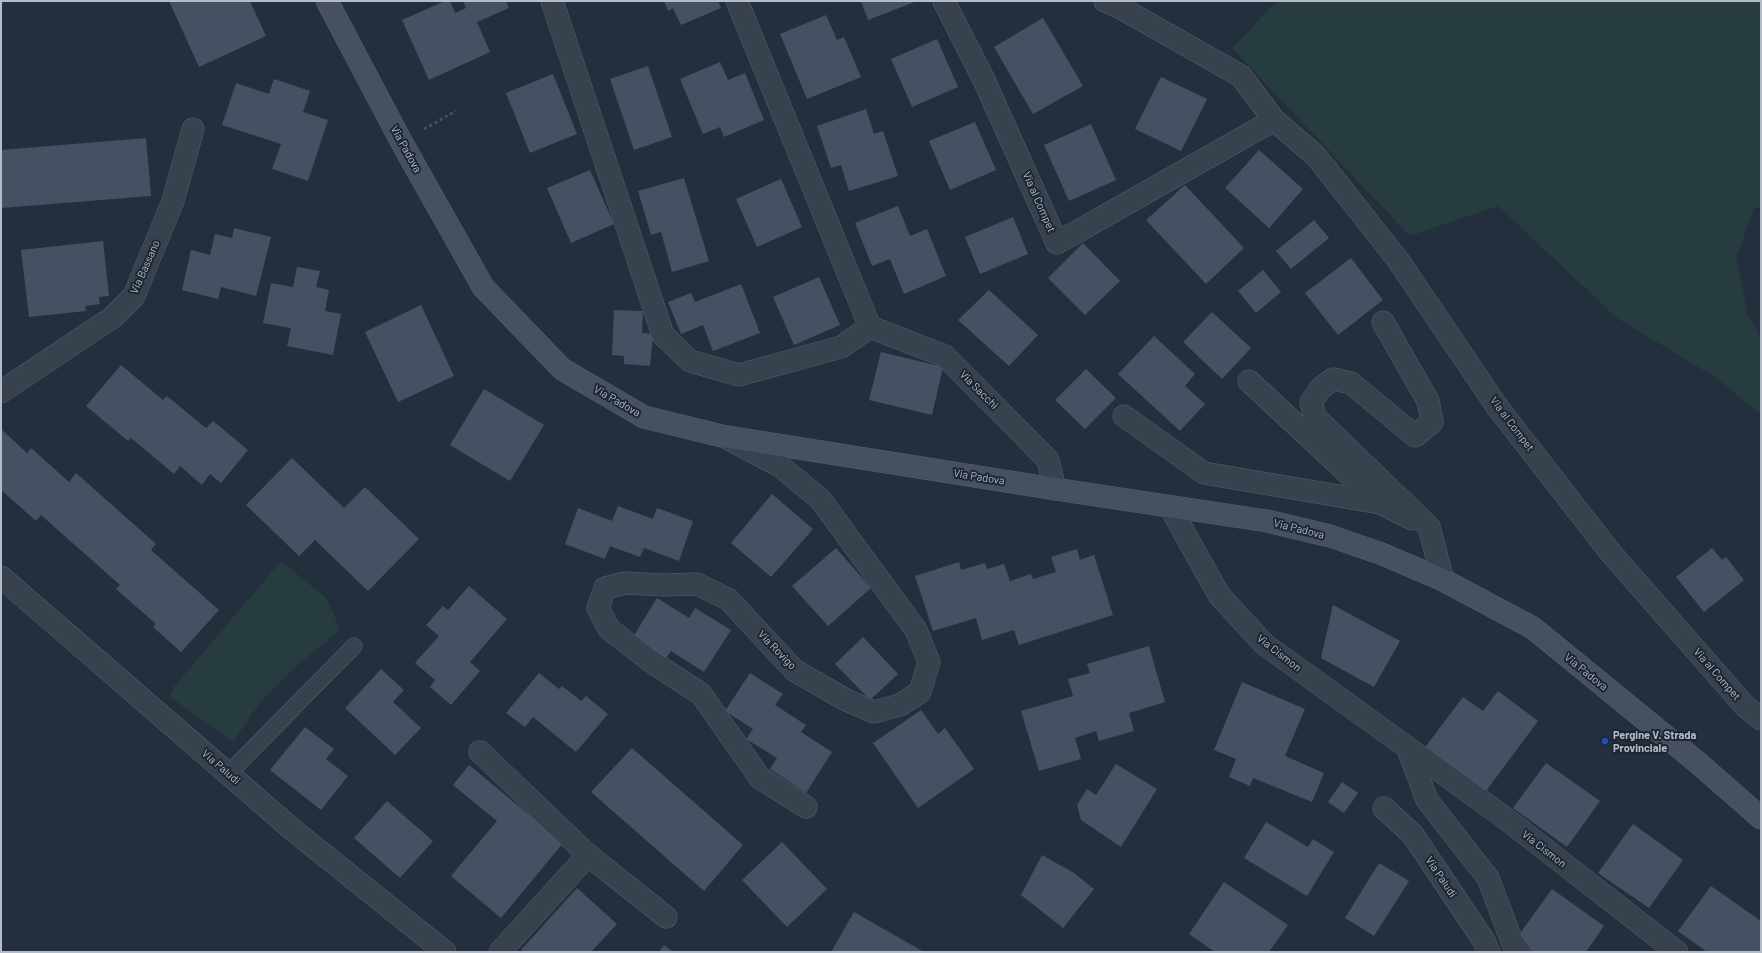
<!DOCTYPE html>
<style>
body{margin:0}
#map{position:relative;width:1762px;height:953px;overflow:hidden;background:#242f3e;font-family:Barlow,sans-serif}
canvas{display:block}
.frame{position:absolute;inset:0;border:2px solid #b4bcc9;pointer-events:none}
</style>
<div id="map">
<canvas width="1762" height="953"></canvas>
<div class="frame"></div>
</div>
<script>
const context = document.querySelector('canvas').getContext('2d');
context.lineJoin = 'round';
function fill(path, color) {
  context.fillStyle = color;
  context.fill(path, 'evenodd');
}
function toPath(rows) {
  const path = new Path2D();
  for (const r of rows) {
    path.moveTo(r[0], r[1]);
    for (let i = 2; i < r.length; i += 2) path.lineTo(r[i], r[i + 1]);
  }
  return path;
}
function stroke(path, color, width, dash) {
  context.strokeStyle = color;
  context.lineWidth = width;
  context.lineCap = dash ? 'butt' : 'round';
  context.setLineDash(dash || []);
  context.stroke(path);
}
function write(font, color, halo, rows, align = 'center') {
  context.font = font + ' Barlow,sans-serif';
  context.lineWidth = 4;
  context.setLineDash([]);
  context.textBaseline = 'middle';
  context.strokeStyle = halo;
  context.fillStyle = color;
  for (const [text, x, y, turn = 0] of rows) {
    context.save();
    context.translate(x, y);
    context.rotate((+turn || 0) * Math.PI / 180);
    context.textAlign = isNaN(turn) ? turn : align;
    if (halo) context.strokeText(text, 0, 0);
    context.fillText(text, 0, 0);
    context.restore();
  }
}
fill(toPath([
 [1277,1,1761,1,1761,207,1754,208,1736,258,1748,315,1761,339,1761,415,1718,379,1617,318,1498,206,1410,236,1232,48],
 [281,561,325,597,334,614,339,631,292,670,259,704,233,742,170,697,173,688]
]), '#263c3f');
fill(toPath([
 [169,1,250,1,266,36,199,67],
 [445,1,450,1,455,13,466,8,463,1,506,1,509,8,477,22,490,52,429,80,402,20],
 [664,1,718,1,721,8,681,25,673,8,668,11],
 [861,1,917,1,868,20],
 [826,15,837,40,844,37,861,77,807,99,780,34],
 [1043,18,1083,86,1033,114,994,47],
 [937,39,958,87,912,107,891,59],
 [720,62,728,80,745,73,764,120,724,137,720,127,703,134,680,79],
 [648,66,672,137,634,150,610,79],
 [553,74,577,134,530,153,506,93],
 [1161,77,1207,99,1181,151,1135,129],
 [274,79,310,91,303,112,328,120,308,181,272,169,281,144,222,125,236,83,269,94],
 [866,109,874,134,883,131,898,176,849,191,841,165,831,168,817,126],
 [975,122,996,170,950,190,929,141],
 [1091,124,1116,180,1069,201,1044,145],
 [146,138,151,196,1,208,1,150],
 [1259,150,1303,189,1269,228,1225,188],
 [590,170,614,224,571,243,547,188],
 [684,178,709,261,672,272,661,232,651,235,638,191],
 [781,179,802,227,757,247,736,199],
 [1185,185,1244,248,1206,284,1146,220],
 [898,206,910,236,927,229,946,276,904,294,890,259,872,266,855,223],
 [1013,217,1028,254,980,274,965,237],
 [1314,220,1329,238,1291,269,1276,251],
 [234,228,271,237,256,296,221,287,218,299,182,290,191,250,210,255,215,234,232,238],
 [103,241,109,296,99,297,100,304,85,306,86,311,29,317,21,250],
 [1083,243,1120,281,1085,315,1048,278],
 [1351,258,1383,300,1338,335,1305,293],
 [297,267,320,271,316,287,329,290,325,311,341,314,333,355,287,346,291,328,263,323,271,283,293,287],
 [1263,270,1281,292,1256,313,1238,291],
 [819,277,840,325,794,345,773,297],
 [741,284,760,333,713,351,703,325,681,334,668,302,691,293,695,302],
 [989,290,1038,335,1009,366,958,320],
 [421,305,454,376,398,402,365,332],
 [614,310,643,311,642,333,653,334,650,366,624,364,624,356,612,355],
 [1212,312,1251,348,1222,379,1183,342],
 [1154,336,1195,374,1185,386,1205,404,1180,431,1118,374],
 [881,352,943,367,932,415,869,400],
 [121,365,163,400,167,396,206,428,213,421,248,450,221,483,210,474,202,485,180,466,174,474,131,438,128,441,86,406],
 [1086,369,1116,398,1085,429,1055,400],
 [484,389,544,425,510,481,450,445],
 [1,429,27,453,31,448,69,482,76,473,156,544,151,550,219,610,181,652,153,627,156,624,116,589,120,585,41,515,36,521,1,490],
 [292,458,344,508,365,487,419,539,368,591,315,540,299,556,246,505],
 [772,494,813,529,771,577,731,543],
 [618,506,653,519,657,508,693,521,679,561,644,548,640,557,610,546,605,559,565,544,578,508,612,521],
 [836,548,871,588,828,626,792,586],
 [1712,548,1722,560,1726,557,1744,580,1704,612,1676,577],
 [1077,549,1080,560,1094,555,1113,615,1019,645,1014,630,982,640,976,618,933,631,915,576,959,562,961,570,985,563,987,569,1004,564,1010,581,1031,574,1033,579,1056,572,1051,557],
 [469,586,507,619,470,662,480,671,451,705,430,687,435,680,415,663,439,636,426,625,443,606,448,610],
 [657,598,689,618,695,608,731,630,704,672,671,651,666,658,633,637],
 [1333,605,1400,641,1374,687,1321,658],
 [863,637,898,674,870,700,835,664],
 [1149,646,1165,702,1129,713,1134,731,1099,741,1096,731,1075,738,1081,759,1039,771,1021,711,1073,696,1068,679,1090,673,1087,664],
 [381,669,404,690,393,702,421,728,395,755,345,708],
 [539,673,559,689,562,686,581,701,586,696,608,714,576,752,533,717,525,727,506,713],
 [750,673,783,694,775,705,806,725,801,732,832,752,806,793,770,769,777,758,746,739,753,729,725,711],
 [1242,682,1305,709,1285,756,1324,773,1312,802,1253,778,1250,786,1229,777,1236,759,1214,750],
 [1498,691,1538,721,1483,795,1423,750,1463,697,1483,711],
 [921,710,938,734,945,728,974,769,918,808,873,743],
 [305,727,334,749,326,759,348,776,321,810,270,770],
 [632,748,743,845,704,891,591,792],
 [1546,763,1600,801,1567,847,1513,808],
 [1116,764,1157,789,1121,847,1081,820,1077,805,1087,789,1096,795],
 [469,765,563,843,501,918,451,876,497,821,453,785],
 [1342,782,1358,793,1344,813,1328,802],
 [387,801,433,841,400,878,354,838],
 [1266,822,1308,847,1313,839,1334,852,1307,896,1244,858],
 [1633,824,1683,860,1649,908,1598,873],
 [782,842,827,889,787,927,742,880],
 [1042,855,1074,873,1094,889,1063,928,1021,895],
 [1379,863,1409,881,1374,936,1345,918],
 [1224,882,1288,925,1269,952,1215,952,1189,934],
 [1711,886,1761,921,1761,952,1707,952,1678,931],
 [577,888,617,924,591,952,524,952,521,950],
 [1552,889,1604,926,1586,952,1534,952,1516,939],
 [854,912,924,952,831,952],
 [664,945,673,952,659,952]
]), '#455162');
const service = toPath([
 [228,774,354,646]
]);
const minor = toPath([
 [552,1,663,335,690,361,739,375,841,347,870,327,737,1],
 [944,1,984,80,1057,243,1274,120],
 [1105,1,1121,8,1241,76,1274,120,1316,156,1398,260,1498,408,1610,552,1744,705,1761,719],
 [1383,322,1428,401,1432,422,1415,436,1351,383,1333,379,1321,388,1311,402,1315,417,1429,527,1443,580],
 [870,327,945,356,1048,460,1055,489],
 [1249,381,1380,503],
 [1,392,113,317,134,296,173,201,193,129],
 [1124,416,1204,473,1380,503,1412,519],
 [727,438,780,466,820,499,916,630,929,662,920,692,900,705,874,712,846,700,794,670,728,599,697,584,663,585,625,583,605,588,598,608,609,629,649,660,701,694,760,778,806,807],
 [1170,507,1219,595,1264,644,1505,818,1677,952],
 [1,577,293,830,445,952],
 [1408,749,1427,800,1488,878,1513,944,1520,952],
 [480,752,588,855,666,917],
 [1384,808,1413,835,1484,941,1489,952],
 [500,952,588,855]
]);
const secondary = toPath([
 [327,1,402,143,483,287,562,369,644,417,722,436,1055,489,1267,521,1330,536,1382,554,1443,580,1533,628,1697,762,1761,818]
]);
stroke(service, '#565f6c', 17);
stroke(minor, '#565f6c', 23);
stroke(secondary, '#565f6c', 23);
stroke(toPath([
 [424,129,456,111]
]), '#44595c', 2.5, [3, 3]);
stroke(service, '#38414e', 16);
stroke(minor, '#38414e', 22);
stroke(secondary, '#465061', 22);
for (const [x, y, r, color] of [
 [1605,741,4,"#1a4fb4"]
]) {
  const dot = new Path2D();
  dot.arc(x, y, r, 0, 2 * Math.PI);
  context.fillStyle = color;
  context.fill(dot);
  stroke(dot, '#1d2633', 1.5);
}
write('11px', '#b4bcc9', '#1d2633', [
 ["Via Padova",406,149,61],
 ["Via al Compet",1039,202,66],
 ["Via Bassano",145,267,-66],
 ["Via Sacchi",979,390,45],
 ["Via Padova",617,401,30],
 ["Via al Compet",1512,424,53],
 ["Via Padova",979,477,9],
 ["Via Padova",1299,529,14],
 ["Via Rovigo",777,650,46],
 ["Via Cismon",1279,653,38],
 ["Via Padova",1586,672,39],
 ["Via al Compet",1717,674,49],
 ["Via Paludi",221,767,41],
 ["Via Cismon",1544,849,38],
 ["Via Paludi",1441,877,56]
]);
write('bold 11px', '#b4bcc9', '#1d2633', [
 ["Pergine V. Strada",1613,735],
 ["Provinciale",1613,748]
], 'left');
</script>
